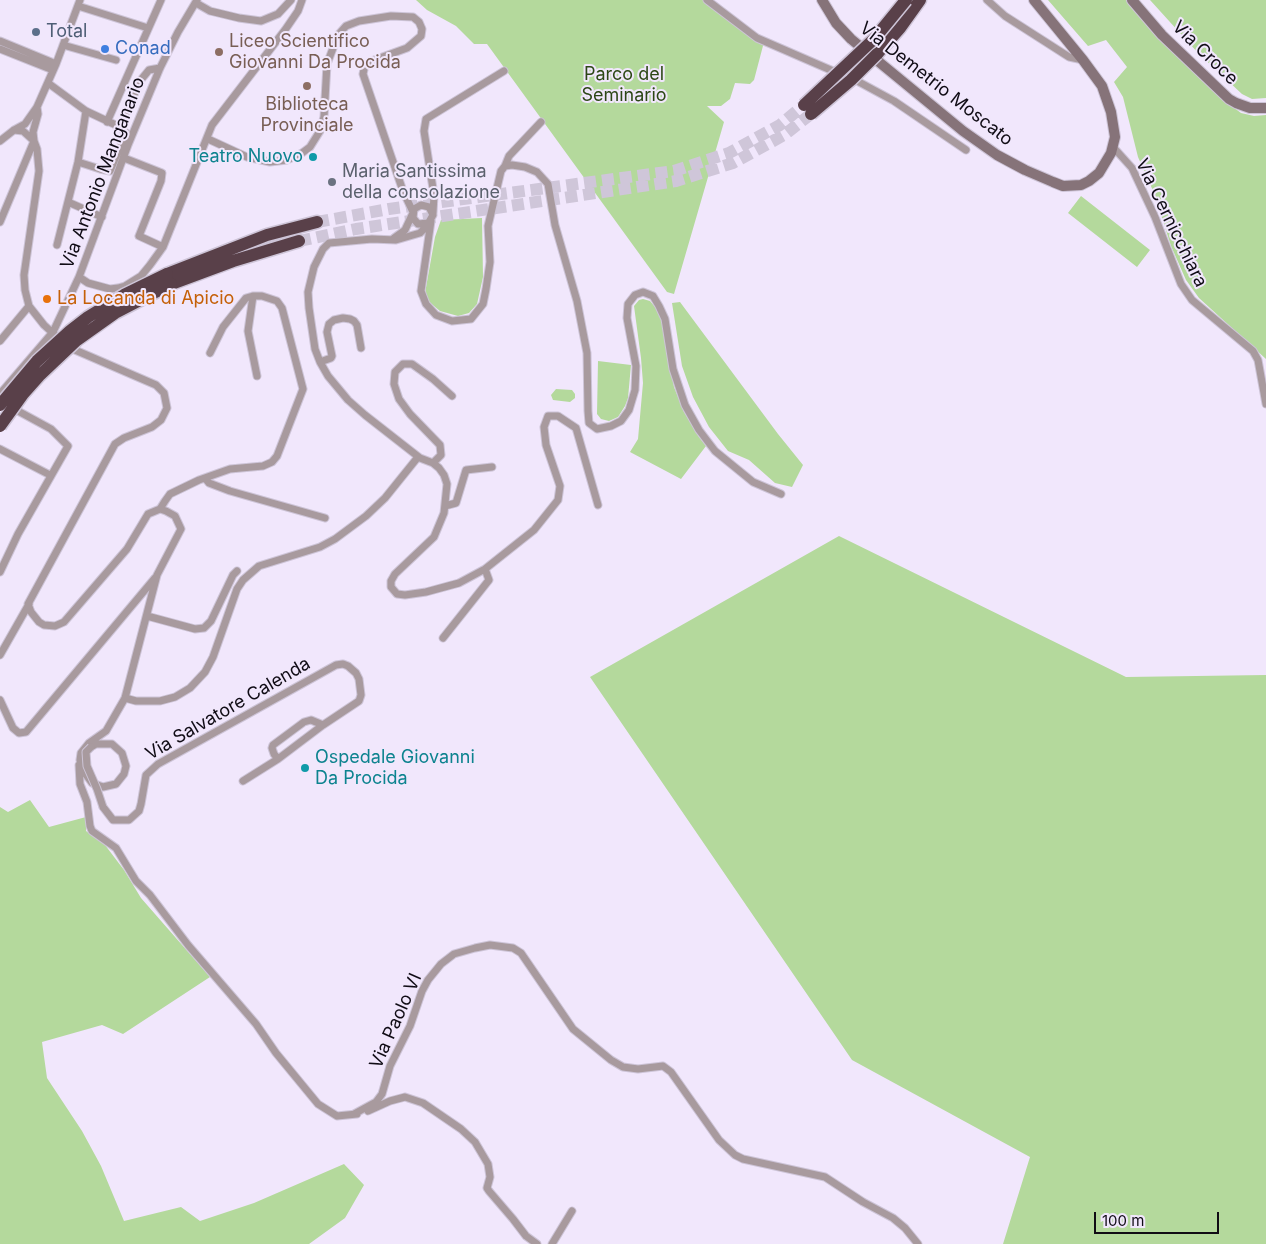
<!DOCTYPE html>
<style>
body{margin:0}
#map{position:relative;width:1266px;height:1244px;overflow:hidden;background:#f1e7fc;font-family:Inter,sans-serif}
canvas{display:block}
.scale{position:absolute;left:1094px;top:1212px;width:125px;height:22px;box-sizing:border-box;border:2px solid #100c15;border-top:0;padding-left:6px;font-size:15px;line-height:18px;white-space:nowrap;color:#100c15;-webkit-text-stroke:4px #f1e7fc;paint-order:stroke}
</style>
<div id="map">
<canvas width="1266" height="1244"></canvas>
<div class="scale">100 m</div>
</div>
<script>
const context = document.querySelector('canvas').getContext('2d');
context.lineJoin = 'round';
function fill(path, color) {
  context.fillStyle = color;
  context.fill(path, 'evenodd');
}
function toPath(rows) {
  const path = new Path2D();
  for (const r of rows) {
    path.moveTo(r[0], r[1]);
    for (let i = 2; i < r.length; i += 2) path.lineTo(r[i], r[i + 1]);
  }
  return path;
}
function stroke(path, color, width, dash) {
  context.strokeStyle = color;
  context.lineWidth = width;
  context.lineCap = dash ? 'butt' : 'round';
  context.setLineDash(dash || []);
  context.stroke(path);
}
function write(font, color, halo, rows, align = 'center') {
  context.font = font + ' Inter,sans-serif';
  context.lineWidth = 4;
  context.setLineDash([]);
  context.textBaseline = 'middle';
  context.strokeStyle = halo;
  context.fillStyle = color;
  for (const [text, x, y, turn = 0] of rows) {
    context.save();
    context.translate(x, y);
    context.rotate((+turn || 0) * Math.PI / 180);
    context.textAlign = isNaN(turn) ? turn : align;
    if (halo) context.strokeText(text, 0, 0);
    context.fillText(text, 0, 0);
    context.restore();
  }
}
fill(toPath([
 [416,0,703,0,757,40,764,42,754,80,750,84,735,83,730,99,721,106,707,106,724,122,674,294,667,292,487,44,474,44,456,26,427,10],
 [1048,0,1126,0,1175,53,1229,104,1241,113,1254,116,1266,115,1266,359,1199,298,1186,280,1171,246,1154,193,1138,157,1123,97,1114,82,1127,67,1106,40,1088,46],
 [1150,0,1266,0,1266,98,1252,99,1242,94,1199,54],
 [1081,196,1150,250,1137,267,1068,213],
 [482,218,483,277,477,304,469,313,458,316,440,311,428,301,425,293,435,237,441,220],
 [643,299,650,301,660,313,674,387,684,412,699,437,706,446,681,479,630,452,638,439,643,383,641,358,634,306,639,300],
 [680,302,778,434,803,465,792,487,775,483,749,460,728,451,709,427,693,397,682,366,672,303],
 [598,361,631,365,628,398,625,406,618,417,609,421,601,419,597,414],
 [556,389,572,390,575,394,575,398,570,402,553,400,551,395],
 [839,536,1126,677,1266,675,1266,1244,1003,1244,1030,1157,852,1060,590,677],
 [30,800,49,827,86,817,86,831,105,845,124,870,141,898,210,977,123,1034,102,1025,42,1042,47,1078,82,1131,101,1166,124,1221,181,1207,200,1221,254,1203,344,1164,364,1185,345,1218,309,1244,0,1244,0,807,8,812]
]), '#b4d99c');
stroke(toPath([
 [317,222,389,209,674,171,729,153,780,125,804,105],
 [299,241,356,229,676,181,733,163,784,135,811,114]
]), '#cfc6d9', 12, [12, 6]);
const street = toPath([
 [707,0,757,38,833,71],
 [987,0,1005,16,1069,57,1083,60],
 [196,3,210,11,239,18,261,21,278,14,291,0],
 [78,6,148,28],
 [0,41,56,64],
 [63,45,116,60],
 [0,49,53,70],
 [859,82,894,101,966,150],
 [48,83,86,111,120,127,126,133,110,171,100,169,78,162],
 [37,107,38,114,33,132,34,141,37,149,39,171,24,275,25,290,29,306,44,325,55,335],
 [107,122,161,0],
 [120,127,140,81,149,70,160,68],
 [14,130,23,131,34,141],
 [208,139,247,157,270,162,287,160,302,153,310,147,320,131,324,117,327,64,338,35,346,26,359,21,391,16,413,17,419,22,422,29,421,36,407,48,369,62,365,65,363,74,403,191,413,212],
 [0,141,14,130,25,124,37,107,56,64,80,0],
 [1114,148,1132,168,1155,217,1181,284,1192,300,1253,351,1258,360,1266,404],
 [124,158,162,173,161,181,139,236,163,247],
 [505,166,509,156,541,122],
 [68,202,102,217],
 [433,213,434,195,424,131,426,119,504,71],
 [431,221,421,291,426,304,436,315,452,321,471,319,483,304,486,289,490,262,488,226,501,171,505,166,512,165,525,167,537,172,548,184,555,225,577,301,587,353,588,411,589,423,597,429,611,426,621,421,629,410,635,390,636,366,627,318,628,304,635,295,643,292,653,296,659,306,665,319,673,369,685,405,699,430,715,451,753,482,781,494],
 [0,222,34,141],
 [428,223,418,224,413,218,414,209,421,205,429,207,433,215,426,227,420,233,396,240,372,239,329,243,323,249,314,267,308,292,309,308,315,349,320,362,328,376,348,400,365,415,420,458,433,463,439,468,444,475,447,484,444,513,434,537,395,574,391,581,391,587,397,594,405,595,426,592,459,583,485,569,534,530,558,500,560,486,546,445,544,427,548,416,558,416,576,428,598,505],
 [394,238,405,230,412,215],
 [57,245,78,162,86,111],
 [79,277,88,283,110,289,118,288,125,286,141,276,150,265,163,247,212,125,285,30,298,11,302,0],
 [0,341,29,306],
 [75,350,156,385,164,393,167,408,161,420,152,427,124,438,115,444,28,604,31,612,39,622,44,625,55,626,64,622,127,549,148,514,160,509,166,511,175,516,181,529,157,575,125,698,106,731,89,743,81,753,80,760,82,769,92,783,103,787,116,784,124,774,126,766,122,753,112,744,96,744,91,747],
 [210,353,223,327,246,298,253,296],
 [320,362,331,358,332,356,327,332,329,324,334,320,343,318,350,319,354,321,357,325,361,348],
 [0,394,53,332,79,277,128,145,160,68,178,32,197,0],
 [0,449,50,475],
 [433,463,441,455,440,445,410,414,399,399,394,384,395,372,403,364,412,364,433,379,452,396],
 [205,478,209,483,230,491,325,518],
 [445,506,456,503,466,470,492,467],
 [160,509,165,501,170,494,199,480,230,469,263,466,272,462,277,456,303,389,282,308,277,301,262,296,253,296,248,331,257,376],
 [0,572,18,534,68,446,51,429,18,411],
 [147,616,195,629,204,628,211,621,233,575,237,571],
 [443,638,489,580,485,569],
 [0,655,29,604],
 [125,698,136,701,160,701,175,697,190,688,205,672,213,657,237,589,243,580,259,566,320,547,335,539,366,516,385,498,418,457],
 [0,700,13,728,19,733,26,732,155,578],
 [79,765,80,784,87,802,90,826,92,831,116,848,136,881,150,895,188,945,256,1024,276,1053,318,1104,337,1116,357,1114],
 [243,781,278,759],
 [103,807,113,820,129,820,139,811,141,804,146,775,158,764,336,665,343,664,348,666,356,673,359,679,361,695,359,701,323,725,311,720,304,722,273,745,272,748,274,754,278,759,323,725],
 [368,1111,390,1101,405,1097,423,1103,461,1129,475,1142,488,1164,490,1177,487,1188,489,1191,513,1219,526,1236,537,1244],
 [354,1114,376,1102,382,1094,390,1066,410,1026,422,991,428,980,441,964,454,954,475,948,490,945,513,948,521,953,573,1029,611,1060,623,1067,638,1069,663,1066,671,1072,719,1140,735,1155,743,1159,825,1177,863,1202,893,1218,905,1228,918,1244],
 [552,1244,572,1211]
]);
const secondary = toPath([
 [822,0,836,23,851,39,963,131,997,155,1025,170,1053,182,1063,186,1081,185,1089,181,1099,173,1111,153,1115,137,1111,112,1102,86,1083,60,1034,0],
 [1132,0,1162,35,1229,99,1236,103,1250,108,1266,108]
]);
const highway = toPath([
 [877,54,900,28,920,0],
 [167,274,267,235,317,222],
 [171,284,233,261,299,241]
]);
stroke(street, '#cdc4d7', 9);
stroke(secondary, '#cdc4d7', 12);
stroke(highway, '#cdc4d7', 15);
stroke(street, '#a89a9e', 7);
stroke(secondary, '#867379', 10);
stroke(highway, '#594049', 12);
const streetBridge = toPath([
 [91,747,86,752,87,766,97,789,103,807]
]);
const highwayBridge = toPath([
 [804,105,874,39,906,0],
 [811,114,851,80,877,54],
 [0,405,37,361,70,331,88,317,124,295,167,274],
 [0,426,23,394,39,376,77,340,115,313,171,284]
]);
stroke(streetBridge, '#cdc4d7', 9, []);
stroke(highwayBridge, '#cdc4d7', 15, []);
stroke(streetBridge, '#a89a9e', 7);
stroke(highwayBridge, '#594049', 12);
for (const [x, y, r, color] of [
 [36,32,5,"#5c6f8a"],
 [105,49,5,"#3f7fe0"],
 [219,52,5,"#8d6e63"],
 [307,86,5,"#8d6e63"],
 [313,157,5,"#0f9aa8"],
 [332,182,5,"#6b7280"],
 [47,299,5,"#e8710a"],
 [305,768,5,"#0f9aa8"]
]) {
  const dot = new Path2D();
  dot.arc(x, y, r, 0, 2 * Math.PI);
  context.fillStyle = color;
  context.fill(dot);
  stroke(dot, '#f1e7fc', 2);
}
write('18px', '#4e5e75', '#f1e7fc', [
 ["Total",46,32]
], 'left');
write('18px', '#785e54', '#f1e7fc', [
 ["Liceo Scientifico",229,42],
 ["Giovanni Da Procida",229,63],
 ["Biblioteca",307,105,"center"],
 ["Provinciale",307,126,"center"]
], 'left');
write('18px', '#366cbe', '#f1e7fc', [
 ["Conad",115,49]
], 'left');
write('18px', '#100c15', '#f1e7fc', [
 ["Via Croce",1205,53,44],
 ["Via Demetrio Moscato",936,84,38],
 ["Via Antonio Manganario",103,173,-69],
 ["Via Cernicchiara",1171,223,64],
 ["Via Salvatore Calenda",228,709,-30],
 ["Via Paolo VI",396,1021,-66]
]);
write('18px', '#2c4715', '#f1e7fc', [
 ["Parco del",624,75],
 ["Seminario",624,96]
]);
write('18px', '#0d838f', '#f1e7fc', [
 ["Teatro Nuovo",303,157],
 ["Ospedale Giovanni",315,758,"left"],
 ["Da Procida",315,779,"left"]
], 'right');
write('18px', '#5b616d', '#f1e7fc', [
 ["Maria Santissima",342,172],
 ["della consolazione",342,193]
], 'left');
write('18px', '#c56008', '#f1e7fc', [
 ["La Locanda di Apicio",57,299]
], 'left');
</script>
